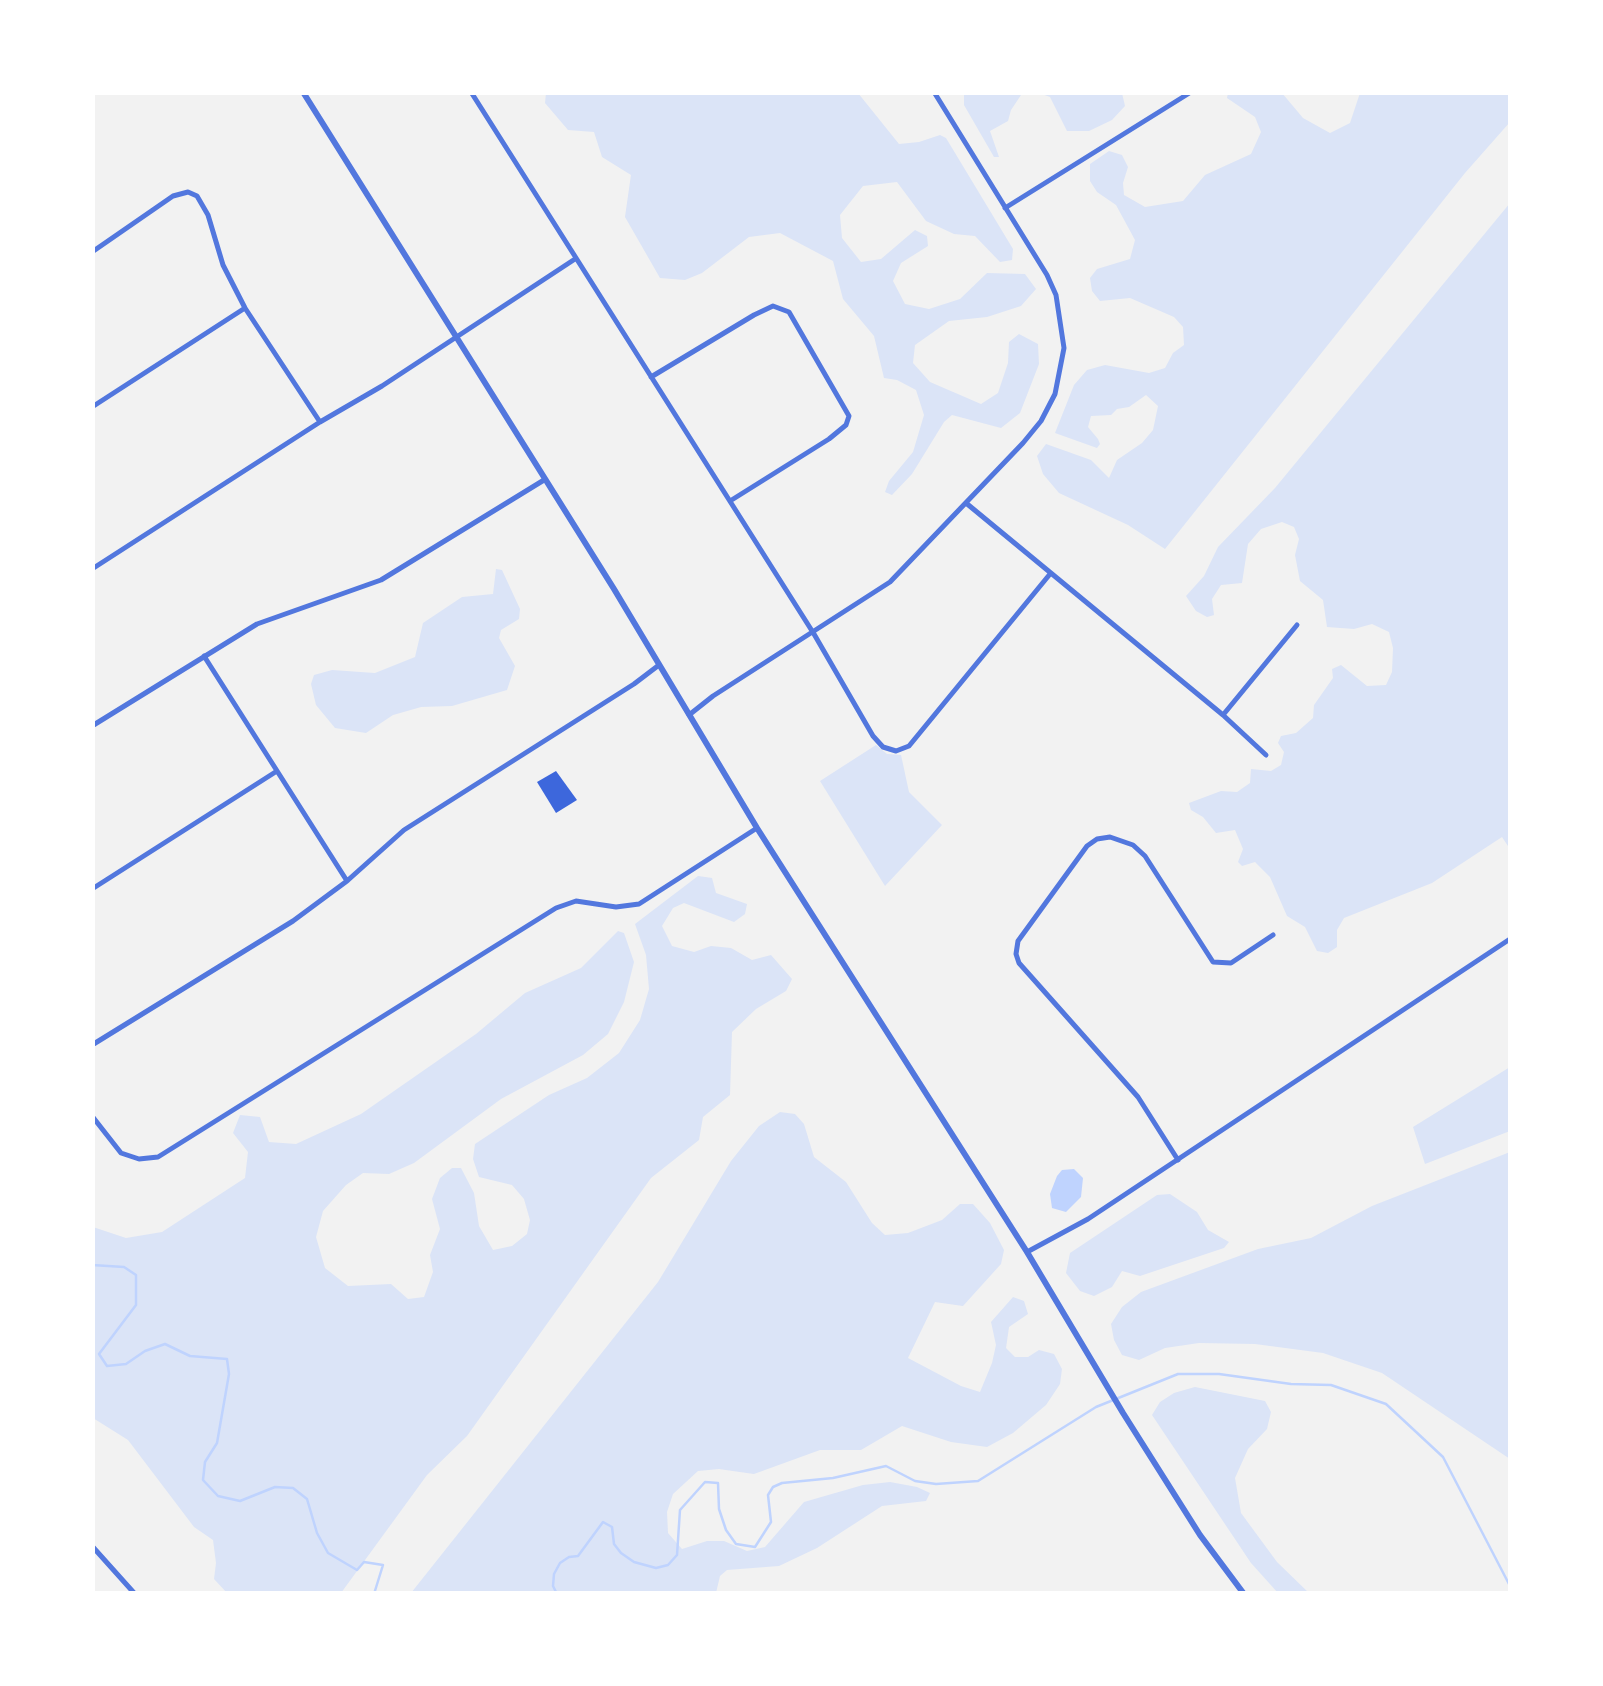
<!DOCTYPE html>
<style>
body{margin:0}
#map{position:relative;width:1603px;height:1686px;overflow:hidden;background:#f2f2f2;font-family:"Source Sans 3",sans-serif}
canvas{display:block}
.frame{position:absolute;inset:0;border:95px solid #fff;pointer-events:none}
</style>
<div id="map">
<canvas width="1603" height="1686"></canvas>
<div class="frame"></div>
</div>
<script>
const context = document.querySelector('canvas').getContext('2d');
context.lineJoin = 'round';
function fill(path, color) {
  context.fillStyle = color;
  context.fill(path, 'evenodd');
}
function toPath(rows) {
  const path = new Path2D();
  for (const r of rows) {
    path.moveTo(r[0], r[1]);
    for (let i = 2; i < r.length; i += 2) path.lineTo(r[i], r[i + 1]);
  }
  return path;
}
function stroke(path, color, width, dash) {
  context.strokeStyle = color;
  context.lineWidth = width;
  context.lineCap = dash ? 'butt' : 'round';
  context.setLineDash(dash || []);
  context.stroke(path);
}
fill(toPath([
 [546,93,858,93,899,144,919,142,940,135,946,138,1013,249,1012,260,1000,262,975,236,954,234,926,221,897,182,863,186,840,215,842,238,861,262,881,259,915,230,927,236,928,246,901,263,893,281,905,304,929,309,960,299,987,273,1025,274,1036,289,1021,306,987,317,949,321,915,345,913,363,930,382,981,404,998,393,1008,363,1009,342,1019,334,1038,344,1039,364,1020,413,1001,428,952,415,944,422,912,474,892,495,885,492,889,481,913,452,924,415,916,390,897,380,884,378,874,336,843,299,833,261,780,233,749,237,702,273,685,280,660,278,625,217,631,175,602,157,594,132,568,130,545,103],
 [964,93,1027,93,1021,95,1011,110,1008,121,990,131,999,157,994,157,964,105],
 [1039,93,1122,93,1125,106,1112,120,1089,131,1067,131,1050,97],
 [1228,93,1282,93,1303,118,1330,133,1350,123,1360,93,1510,93,1510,122,1465,173,1165,549,1128,525,1059,493,1043,474,1037,456,1046,444,1091,460,1109,478,1117,460,1142,443,1153,430,1158,406,1146,395,1129,407,1117,409,1111,415,1091,416,1088,427,1098,439,1100,444,1097,448,1055,433,1074,385,1087,370,1105,365,1149,373,1165,368,1173,353,1184,345,1183,327,1174,317,1130,298,1100,301,1092,291,1090,278,1097,269,1130,259,1135,240,1116,205,1097,192,1090,181,1090,164,1109,151,1122,155,1128,167,1123,183,1124,195,1145,207,1183,201,1205,175,1251,154,1261,132,1255,117,1227,98],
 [1510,203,1510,849,1502,837,1432,883,1344,918,1337,930,1337,947,1328,953,1317,951,1305,927,1287,916,1270,877,1255,862,1242,866,1238,862,1243,849,1235,830,1216,833,1203,817,1191,810,1189,803,1221,791,1237,792,1250,783,1251,769,1271,771,1281,765,1284,752,1278,743,1281,736,1296,733,1313,718,1314,705,1333,678,1332,669,1341,665,1367,686,1386,685,1392,672,1393,648,1389,632,1372,624,1354,629,1327,627,1323,600,1300,581,1295,555,1299,539,1294,527,1282,522,1261,529,1248,544,1242,583,1221,585,1212,599,1214,615,1207,617,1196,611,1186,596,1204,576,1218,547,1275,488],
 [496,569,502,570,520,609,519,619,501,630,499,638,515,666,507,690,452,706,421,707,393,715,366,733,335,728,316,705,311,684,314,675,332,670,375,673,415,657,423,623,462,597,493,594],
 [876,745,887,754,901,755,909,792,942,825,885,886,820,781],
 [698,876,712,878,716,893,747,904,745,914,734,922,684,903,673,908,662,926,672,946,694,952,711,946,731,948,752,960,771,955,792,979,786,991,756,1009,732,1032,730,1095,703,1117,699,1140,651,1178,467,1436,427,1475,341,1593,227,1593,214,1579,216,1563,213,1540,194,1527,128,1440,93,1418,93,1227,126,1238,162,1232,245,1178,248,1152,233,1133,240,1115,260,1117,269,1142,296,1144,361,1114,476,1034,525,993,581,968,618,931,624,933,634,962,624,1002,608,1034,583,1055,501,1099,414,1163,389,1174,363,1173,346,1185,323,1211,316,1237,325,1268,348,1286,391,1284,408,1299,424,1297,433,1272,430,1255,440,1229,432,1199,440,1178,452,1168,461,1168,474,1193,479,1226,493,1250,512,1246,527,1234,530,1220,524,1199,512,1185,479,1177,473,1159,475,1144,549,1095,587,1078,619,1053,640,1020,649,989,646,955,635,924],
 [1510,1067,1510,1131,1425,1164,1413,1127],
 [780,1112,795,1114,804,1124,814,1157,846,1182,872,1223,885,1235,908,1233,942,1220,960,1204,973,1204,990,1223,1004,1250,1001,1264,963,1306,935,1302,908,1358,961,1386,980,1392,992,1363,996,1345,991,1322,1013,1297,1024,1301,1028,1314,1009,1327,1006,1348,1015,1357,1028,1357,1039,1350,1054,1354,1062,1369,1060,1384,1046,1405,1013,1433,987,1447,951,1442,902,1426,861,1450,820,1450,754,1474,719,1469,698,1471,673,1494,667,1512,668,1533,682,1549,707,1541,724,1541,747,1551,765,1547,804,1502,863,1485,890,1482,917,1487,930,1493,926,1501,882,1506,817,1548,779,1566,727,1570,720,1576,716,1593,411,1593,658,1282,731,1161,759,1126],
 [1510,1152,1510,1459,1382,1373,1323,1353,1255,1344,1199,1343,1165,1348,1139,1360,1122,1355,1114,1340,1111,1324,1122,1307,1141,1292,1258,1249,1311,1238,1372,1206],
 [1170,1194,1197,1212,1208,1230,1229,1242,1224,1248,1140,1276,1122,1271,1112,1287,1094,1296,1080,1291,1066,1273,1070,1253,1157,1195],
 [1195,1387,1265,1401,1271,1412,1267,1429,1248,1449,1235,1478,1241,1513,1277,1562,1309,1593,1278,1593,1251,1563,1152,1415,1160,1402,1174,1393]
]), '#dbe4f7');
fill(toPath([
 [1074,1169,1083,1178,1081,1197,1066,1212,1052,1208,1050,1194,1057,1176,1062,1170]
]), '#bfd3fe');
stroke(toPath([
 [92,1265,124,1267,136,1275,136,1305,99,1354,107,1366,126,1364,145,1351,165,1344,190,1356,227,1359,229,1374,217,1443,205,1462,203,1480,218,1496,240,1501,275,1487,293,1488,307,1499,317,1533,328,1553,357,1570,364,1562,383,1565,374,1594],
 [557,1594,553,1586,554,1574,560,1563,569,1557,578,1556,603,1522,612,1527,614,1544,621,1553,634,1562,656,1568,668,1565,677,1555,680,1510,705,1482,718,1483,719,1509,726,1530,736,1544,755,1547,771,1522,768,1495,773,1487,782,1483,833,1478,886,1466,915,1481,936,1484,978,1481,1096,1407,1178,1374,1219,1374,1291,1384,1331,1385,1386,1404,1443,1457,1510,1586]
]), '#bfd3fe', 2.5);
fill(toPath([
 [556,771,577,800,556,813,537,782]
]), '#3d67dc');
stroke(toPath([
 [471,92,814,634,873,736,883,747,896,751,909,746,1050,574],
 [1005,208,1191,92],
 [92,252,173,196,188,192,197,196,208,215,223,265,245,308,320,422],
 [651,377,754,315,773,306,789,312,849,416,846,425,829,439,730,501],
 [92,407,245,308],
 [966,503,1223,715,1266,755],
 [92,569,320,422,382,386,575,259],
 [204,656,347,881],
 [689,715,713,696,890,582,1023,443,1041,421,1055,394,1064,348,1056,295,1047,275,934,92],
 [1223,715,1297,625],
 [92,726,257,624,381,580,544,480],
 [92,889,277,771],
 [92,1045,293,921,347,881,404,830,634,684,659,665],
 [92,1116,121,1153,139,1159,158,1157,556,908,576,901,616,907,639,904,757,828],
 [1178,1160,1138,1097,1019,963,1016,954,1018,941,1087,846,1097,839,1110,837,1133,845,1145,856,1213,962,1231,963,1273,935],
 [1027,1252,1088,1219,1510,939],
 [92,1546,135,1594]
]), '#5277de', 5);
stroke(toPath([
 [303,92,614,589,757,828,1027,1252,1123,1413,1200,1535,1244,1594]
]), '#5277de', 6);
</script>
